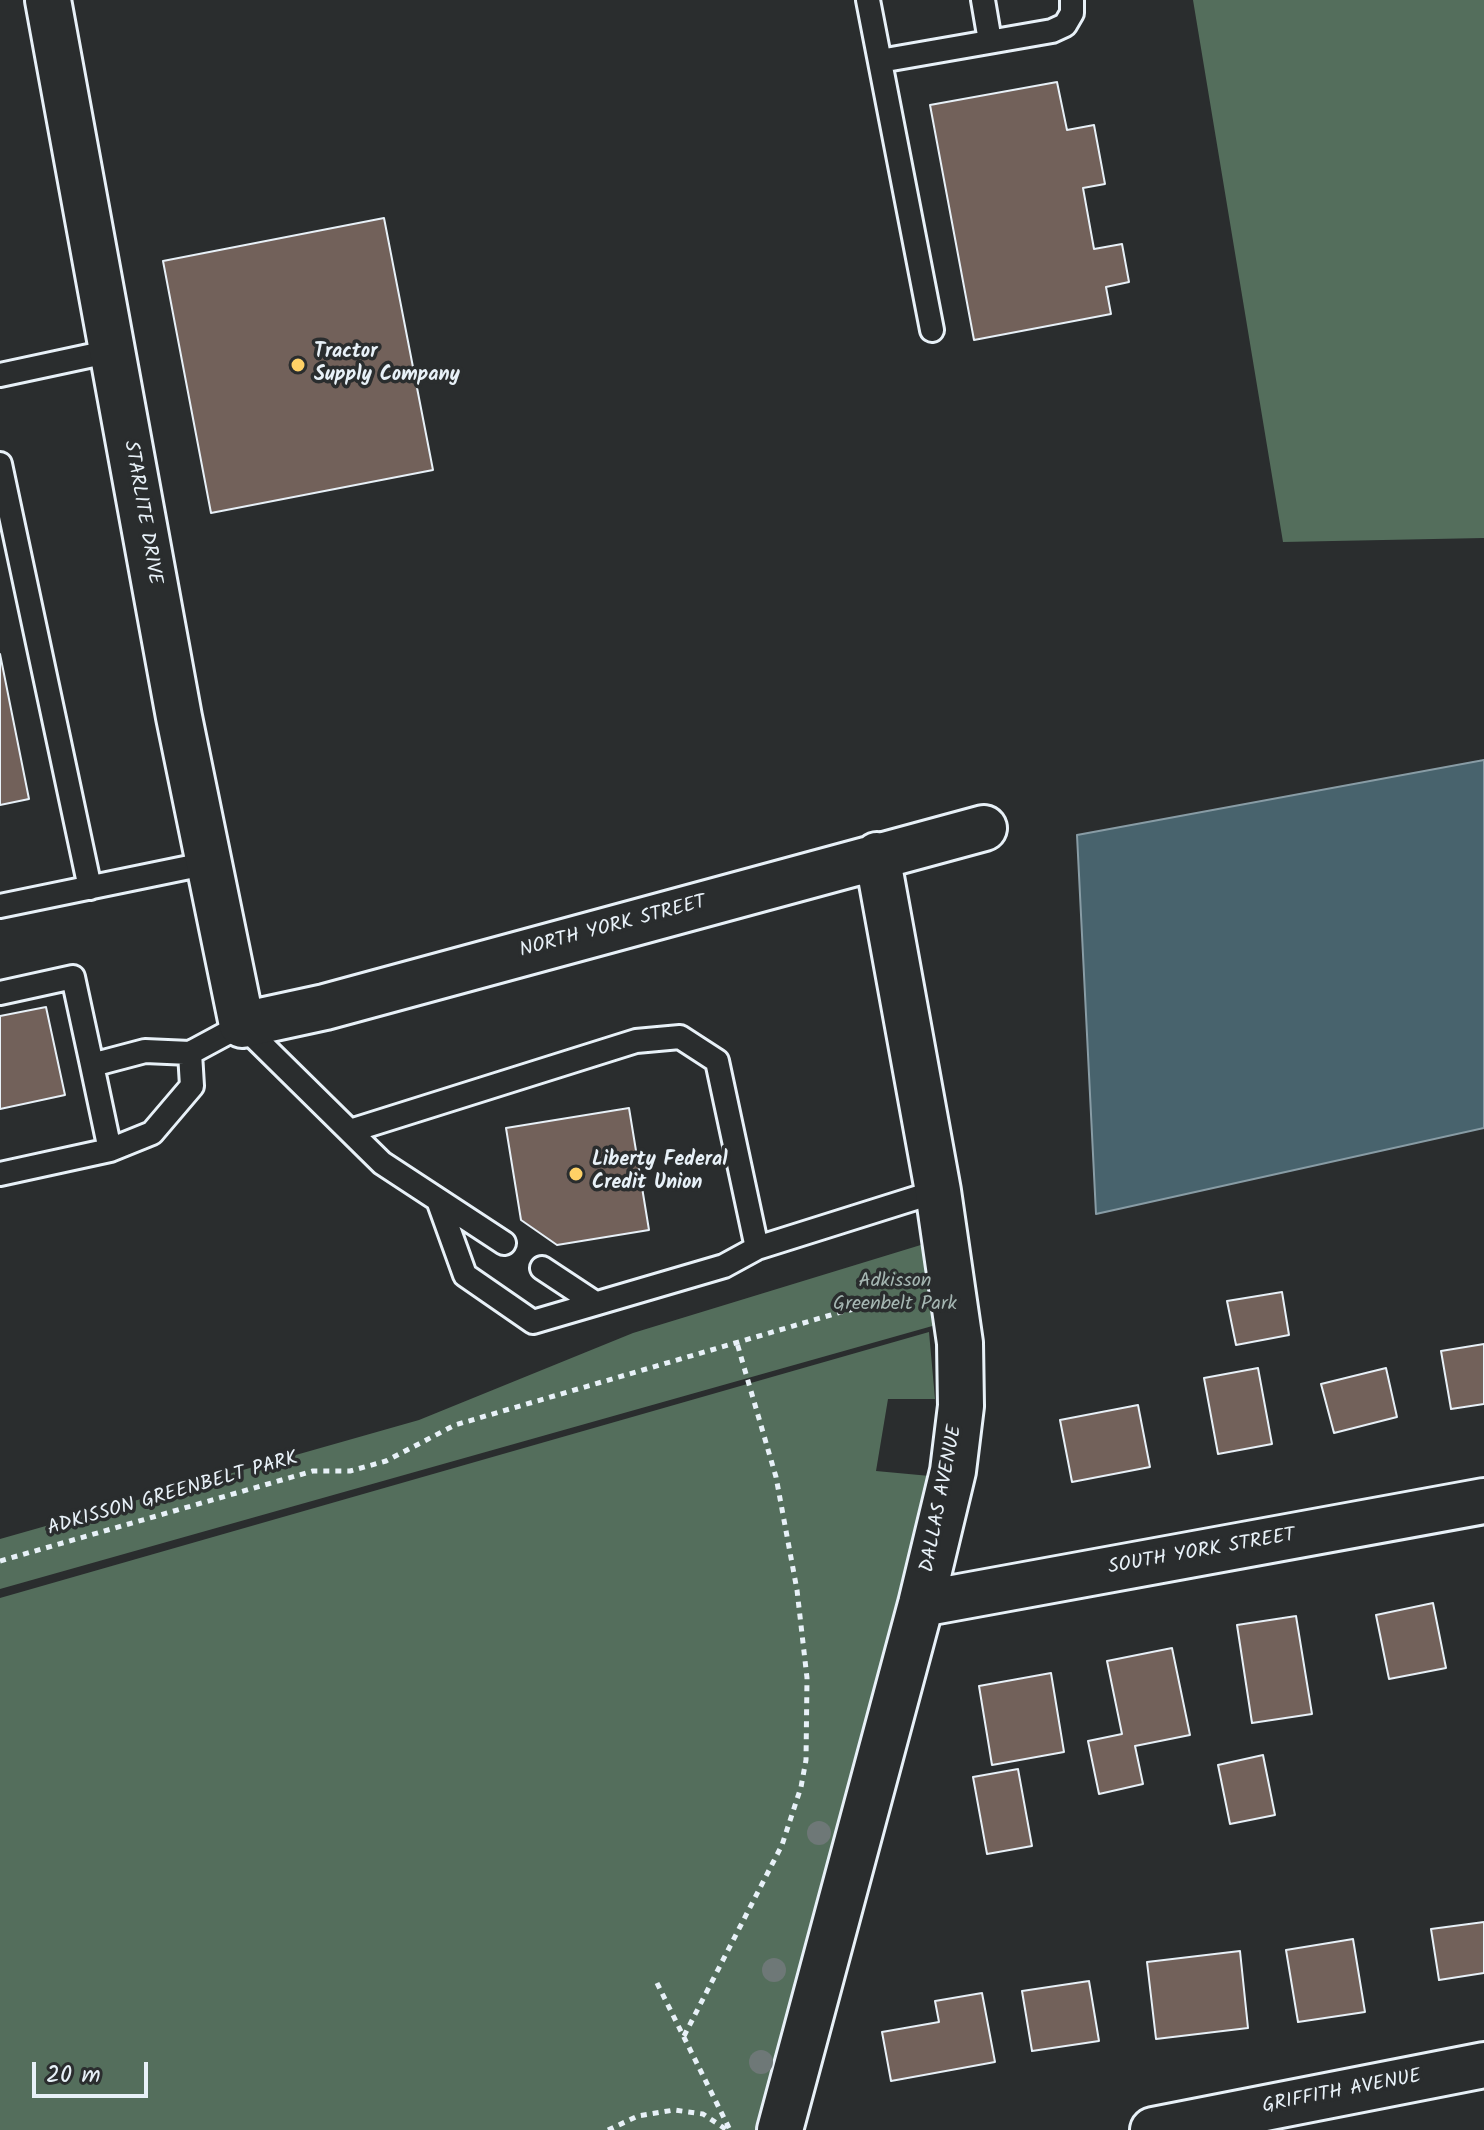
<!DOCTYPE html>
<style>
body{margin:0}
#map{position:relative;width:1484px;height:2130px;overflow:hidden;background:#2a2d2e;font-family:Kalam,sans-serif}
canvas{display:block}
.scale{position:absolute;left:32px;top:2062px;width:116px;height:36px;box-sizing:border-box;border:4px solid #e8f1f8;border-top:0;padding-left:10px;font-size:24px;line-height:28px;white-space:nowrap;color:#e8f1f8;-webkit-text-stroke:6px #2a2d2e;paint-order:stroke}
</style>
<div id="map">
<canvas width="1484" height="2130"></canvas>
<div class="scale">20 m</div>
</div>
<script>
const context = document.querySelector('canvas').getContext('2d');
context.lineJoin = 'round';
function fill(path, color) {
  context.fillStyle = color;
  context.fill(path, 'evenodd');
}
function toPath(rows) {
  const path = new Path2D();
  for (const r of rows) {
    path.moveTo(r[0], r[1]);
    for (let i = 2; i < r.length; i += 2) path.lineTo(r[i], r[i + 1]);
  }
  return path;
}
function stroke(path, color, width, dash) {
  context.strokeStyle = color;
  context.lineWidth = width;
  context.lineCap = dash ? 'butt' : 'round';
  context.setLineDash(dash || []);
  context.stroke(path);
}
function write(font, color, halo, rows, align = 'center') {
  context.font = font + ' Kalam,sans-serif';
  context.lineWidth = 7;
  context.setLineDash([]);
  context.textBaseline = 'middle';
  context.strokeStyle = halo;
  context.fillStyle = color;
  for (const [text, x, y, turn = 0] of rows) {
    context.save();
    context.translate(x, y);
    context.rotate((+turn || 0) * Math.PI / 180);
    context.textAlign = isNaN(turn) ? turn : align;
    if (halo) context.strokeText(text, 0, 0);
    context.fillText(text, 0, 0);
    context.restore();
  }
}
fill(toPath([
 [1193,0,1484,0,1484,538,1283,542],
 [924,1244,943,1323,0,1589,0,1539,419,1420,633,1333],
 [929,1332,935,1399,888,1399,876,1471,930,1476,760,2130,0,2130,0,1598]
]), '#546e5c');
const water = toPath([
 [1484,760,1484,1128,1096,1214,1077,835,1484,760]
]);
fill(water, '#48636d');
stroke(water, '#889ca5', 2);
const building = toPath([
 [1057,82,1067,130,1094,125,1105,184,1083,188,1094,249,1122,244,1129,282,1106,287,1111,314,974,340,930,105,1057,82],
 [384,218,433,470,211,513,163,261,384,218],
 [0,654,29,799,0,805,0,654],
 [46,1007,65,1095,0,1109,0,1016,46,1007],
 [629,1108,649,1230,557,1245,521,1220,506,1128,629,1108],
 [1282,1292,1289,1335,1236,1345,1227,1301,1282,1292],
 [1484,1344,1484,1404,1451,1409,1441,1351,1484,1344],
 [1258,1368,1272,1444,1218,1454,1204,1378,1258,1368],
 [1386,1368,1397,1417,1334,1433,1321,1384,1386,1368],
 [1138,1405,1150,1467,1072,1482,1060,1420,1138,1405],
 [1433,1603,1446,1668,1389,1679,1376,1615,1433,1603],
 [1296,1616,1312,1714,1252,1723,1237,1625,1296,1616],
 [1172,1648,1190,1735,1135,1746,1143,1784,1099,1794,1088,1741,1122,1734,1107,1661,1172,1648],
 [1051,1673,1064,1752,992,1765,979,1686,1051,1673],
 [1263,1755,1275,1815,1230,1824,1218,1765,1263,1755],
 [1018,1769,1032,1846,987,1854,973,1777,1018,1769],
 [1484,1922,1484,1973,1439,1980,1431,1929,1484,1922],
 [1353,1939,1365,2012,1298,2022,1286,1950,1353,1939],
 [1240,1951,1248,2028,1156,2039,1147,1962,1240,1951],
 [1089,1981,1099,2041,1032,2051,1022,1991,1089,1981],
 [982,1993,995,2062,891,2081,882,2032,939,2022,935,2001,982,1993]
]);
fill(building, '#72615a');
stroke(building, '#e8f1f8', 2);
const lane = toPath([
 [868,0,932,330],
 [983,0,990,41],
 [880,61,1052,31,1065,25,1072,13,1072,0],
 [0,375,112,351],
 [0,464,90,888],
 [0,906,209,863],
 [0,993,73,977,92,1065,145,1051,190,1053,242,1025,382,1163,504,1243],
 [92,1065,110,1150],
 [350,1131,636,1041,680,1037,717,1061,757,1248],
 [0,1174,110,1150,152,1133,192,1086,190,1053],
 [438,1200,465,1275,533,1322,724,1266,757,1248,938,1191],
 [542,1268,595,1303]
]);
const street = toPath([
 [48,0,179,717,242,1025,325,1007,984,828],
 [921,1604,1484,1501],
 [780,2130,921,1604,953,1471,961,1406,960,1343,938,1191,877,855],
 [1153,2130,1484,2065]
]);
stroke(lane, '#e8f1f8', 28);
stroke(street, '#e8f1f8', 50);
stroke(toPath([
 [0,1561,313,1471,350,1471,386,1461,455,1425,841,1312,888,1301,915,1301],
 [657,1983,730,2130],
 [684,2036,782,1845,801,1787,806,1760,807,1678,797,1590,776,1477,737,1343],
 [608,2130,638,2116,674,2110,703,2114,727,2130]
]), '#e8f1f8', 5, [6, 6]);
stroke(lane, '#2a2d2e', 22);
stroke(street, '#2a2d2e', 44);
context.fillStyle = '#6e7877';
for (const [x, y] of [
 [819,1833],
 [774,1970],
 [761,2062]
]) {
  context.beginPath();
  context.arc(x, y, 12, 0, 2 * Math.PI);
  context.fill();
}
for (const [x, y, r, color] of [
 [298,365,8,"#ffd166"],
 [576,1174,8,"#ffd166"]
]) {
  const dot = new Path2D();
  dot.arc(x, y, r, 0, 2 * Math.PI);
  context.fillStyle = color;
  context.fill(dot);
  stroke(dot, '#2a2d2e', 3);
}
write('bold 20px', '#e8f1f8', '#2a2d2e', [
 ["Tractor",314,354],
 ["Supply Company",314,377],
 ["Liberty Federal",592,1162],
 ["Credit Union",592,1185]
], 'left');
write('20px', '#e8f1f8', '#2a2d2e', [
 ["STARLITE DRIVE",141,513,80],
 ["NORTH YORK STREET",613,928,-15],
 ["ADKISSON GREENBELT PARK",173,1495,-16],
 ["DALLAS AVENUE",943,1499,-79],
 ["SOUTH YORK STREET",1202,1553,-10],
 ["GRIFFITH AVENUE",1342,2093,-11]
]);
write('20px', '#a5b6b2', '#2a2d2e', [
 ["Adkisson",895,1283],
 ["Greenbelt Park",895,1306]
]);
</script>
